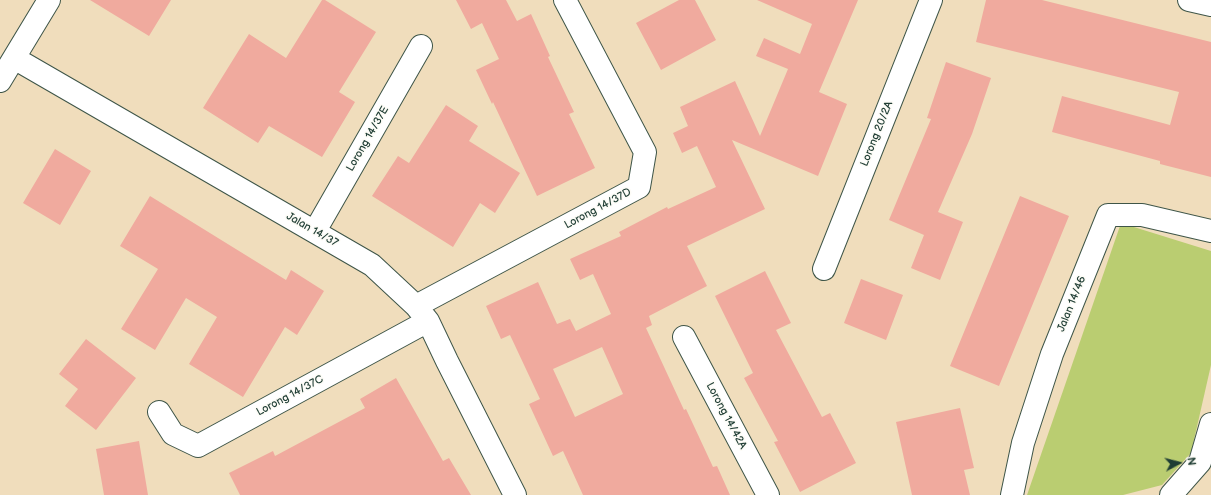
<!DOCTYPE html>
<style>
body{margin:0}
#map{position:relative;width:1211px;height:495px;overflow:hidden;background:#f0ddbc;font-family:"Balsamiq Sans",sans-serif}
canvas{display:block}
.north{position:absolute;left:1159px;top:443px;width:40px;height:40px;-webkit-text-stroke:3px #fdfcf7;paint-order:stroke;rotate:83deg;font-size:11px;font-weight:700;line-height:16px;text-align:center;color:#1f3d34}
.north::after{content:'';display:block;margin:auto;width:14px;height:18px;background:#1f3d34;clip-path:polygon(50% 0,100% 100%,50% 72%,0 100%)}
</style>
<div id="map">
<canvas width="1211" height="495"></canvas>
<div class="north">N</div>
</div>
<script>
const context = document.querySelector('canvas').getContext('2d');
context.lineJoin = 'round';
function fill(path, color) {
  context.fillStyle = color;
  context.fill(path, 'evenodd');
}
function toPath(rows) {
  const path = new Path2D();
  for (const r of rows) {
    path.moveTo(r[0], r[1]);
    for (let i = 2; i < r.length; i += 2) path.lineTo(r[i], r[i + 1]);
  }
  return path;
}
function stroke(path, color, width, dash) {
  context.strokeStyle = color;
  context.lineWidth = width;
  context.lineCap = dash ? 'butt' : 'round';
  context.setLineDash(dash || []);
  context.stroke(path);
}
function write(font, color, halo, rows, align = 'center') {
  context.font = font + ' "Balsamiq Sans",sans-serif';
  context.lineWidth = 3;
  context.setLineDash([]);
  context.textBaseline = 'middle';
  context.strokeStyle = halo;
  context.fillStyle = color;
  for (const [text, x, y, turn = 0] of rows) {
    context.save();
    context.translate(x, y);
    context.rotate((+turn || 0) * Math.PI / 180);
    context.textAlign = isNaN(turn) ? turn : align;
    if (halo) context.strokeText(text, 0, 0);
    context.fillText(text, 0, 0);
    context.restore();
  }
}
fill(toPath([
 [1121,223,1211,251,1211,365,1191,453,1162,485,1123,495,1027,495]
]), '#bacd71');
fill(toPath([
 [90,0,171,0,149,36],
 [322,0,325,0,376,32,339,92,355,102,322,157,269,126,258,143,203,108,249,34,286,58],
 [456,0,506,0,517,21,531,14,550,56,548,57,574,112,569,114,595,168,537,196,493,102,492,104,476,70,499,59,482,23,471,29],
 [679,0,695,0,716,40,661,70,636,23],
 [757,0,858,0,819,92,847,104,818,176,732,140,765,209,687,246,707,286,649,316,652,325,646,328,684,410,686,409,713,467,717,466,730,495,583,495,563,451,553,456,529,404,540,399,510,335,501,339,486,306,538,282,557,324,570,319,576,331,611,314,593,274,580,280,570,259,621,236,619,232,667,207,668,209,716,187,697,146,682,153,673,133,688,126,680,107,735,81,760,136,788,69,756,56,764,38,800,54,812,24],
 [602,347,623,394,575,417,553,369],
 [986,0,1042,0,1211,42,1211,177,1160,164,1160,161,1052,132,1062,96,1170,125,1179,92,976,42],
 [946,62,991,78,972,134,938,212,963,222,940,280,911,268,924,235,889,220,931,119,927,118],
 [446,105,478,126,469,141,520,173,495,213,480,203,453,247,372,196,398,156,409,163],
 [55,149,91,171,60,225,23,203],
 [150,196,286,280,291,270,324,291,297,335,285,327,243,397,189,364,217,317,186,298,155,350,121,329,158,269,120,246],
 [1020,196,1069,216,999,386,950,366],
 [765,271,791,323,776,330,822,417,830,413,856,463,800,492,774,442,778,441,744,378,753,373,715,296],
 [861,279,903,295,886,340,844,323],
 [86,339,136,378,96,430,65,406,78,389,59,374],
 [396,378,443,461,449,458,471,495,240,495,229,473,273,451,275,456,365,408,360,399],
 [960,408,974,468,964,470,970,495,912,495,896,422],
 [139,441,148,495,104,495,96,449]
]), '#f0aa9e');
const minor = toPath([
 [1189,0,1211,5],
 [14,58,372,265,416,306,428,321,447,361,515,495],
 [0,81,49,0],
 [315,231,421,46],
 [824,269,931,0],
 [416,306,639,187,645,152,565,0],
 [684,337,768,495],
 [159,412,173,434,198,446,428,321],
 [1012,495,1023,443,1052,354,1108,215,1142,215,1211,231],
 [1171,495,1200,462,1211,424]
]);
stroke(minor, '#3e5548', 24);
stroke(minor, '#fff', 22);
write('11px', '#1f3d34', '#fdfcf7', [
 ["Lorong 20/2A",877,134,-68],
 ["Lorong 14/37E",368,139,-60],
 ["Lorong 14/37D",598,209,-28],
 ["Jalan 14/37",312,230,30],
 ["Jalan 14/46",1072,304,-68],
 ["Lorong 14/37C",290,396,-28],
 ["Lorong 14/42A",726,416,62]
]);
</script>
